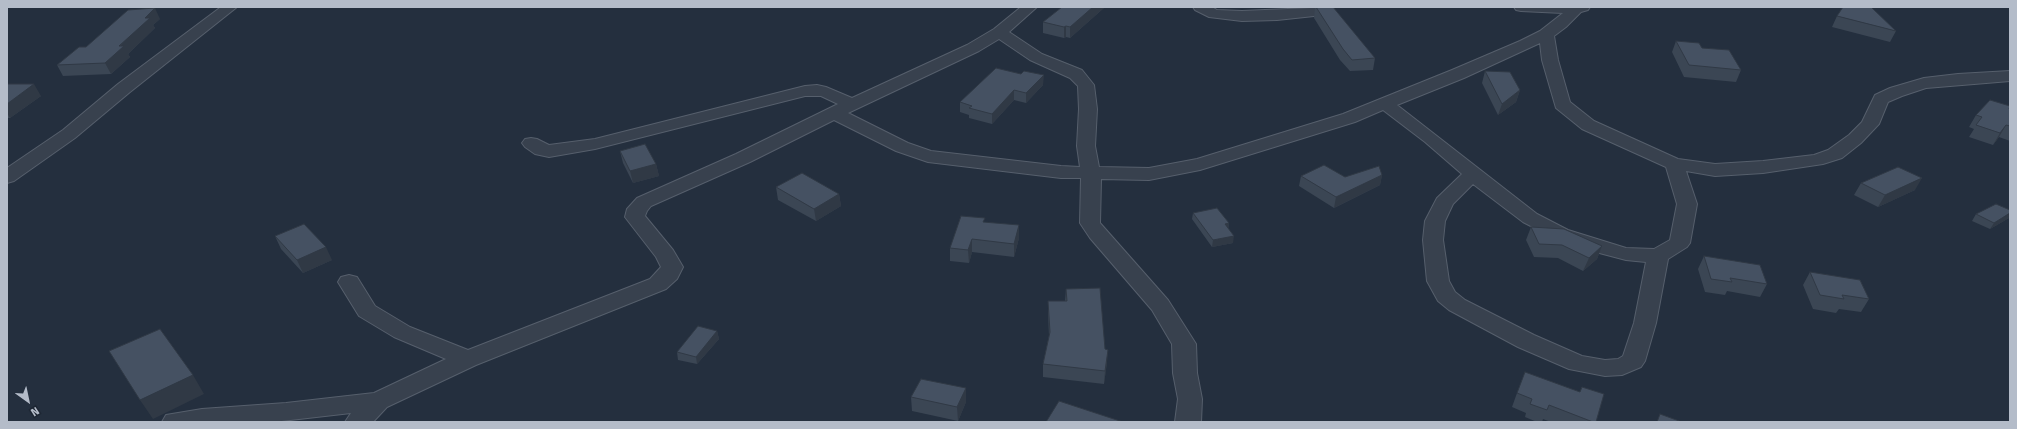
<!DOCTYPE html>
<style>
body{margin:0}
#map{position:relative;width:2017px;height:429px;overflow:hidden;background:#242f3e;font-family:"Fira Sans",sans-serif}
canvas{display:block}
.frame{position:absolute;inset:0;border:8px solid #b4bcc9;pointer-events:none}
.north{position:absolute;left:8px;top:381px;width:40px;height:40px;-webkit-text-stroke:3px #1d2633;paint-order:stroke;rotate:147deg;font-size:11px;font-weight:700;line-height:16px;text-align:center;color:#b4bcc9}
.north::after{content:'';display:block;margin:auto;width:14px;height:18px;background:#b4bcc9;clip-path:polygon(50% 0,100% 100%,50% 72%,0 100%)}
</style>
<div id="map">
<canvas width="2017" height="429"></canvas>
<div class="frame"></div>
<div class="north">N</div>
</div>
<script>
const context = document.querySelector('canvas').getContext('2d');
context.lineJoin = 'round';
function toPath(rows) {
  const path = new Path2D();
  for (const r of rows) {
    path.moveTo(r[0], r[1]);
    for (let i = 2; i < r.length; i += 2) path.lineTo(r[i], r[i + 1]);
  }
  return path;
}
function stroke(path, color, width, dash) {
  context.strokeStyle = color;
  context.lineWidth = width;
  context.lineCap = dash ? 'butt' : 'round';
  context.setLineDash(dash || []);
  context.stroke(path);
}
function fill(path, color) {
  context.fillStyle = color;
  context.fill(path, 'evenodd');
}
const minor = toPath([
 [221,7,237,7,130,92,75,138,14,181,7,183,7,168,63,130,118,84,221,7],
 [1021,7,1037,7,1009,32,1042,54,1082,70,1094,85,1097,109,1095,146,1099,167,1149,168,1197,159,1343,114,1452,70,1520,41,1540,31,1563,13,1521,11,1516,10,1514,7,1590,7,1588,10,1581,12,1566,27,1554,36,1558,60,1570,102,1594,121,1678,159,1715,164,1763,161,1814,155,1828,150,1849,135,1862,122,1875,95,1890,88,1924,78,1958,74,2010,71,2010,81,1926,88,1902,96,1888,102,1879,124,1861,143,1842,158,1823,164,1763,173,1715,176,1686,171,1697,204,1690,243,1687,247,1668,259,1656,323,1645,361,1641,367,1622,375,1605,376,1569,369,1518,347,1449,310,1438,301,1427,281,1423,240,1425,221,1437,198,1462,174,1425,142,1383,110,1355,122,1200,170,1149,180,1101,179,1100,223,1168,300,1196,344,1197,373,1202,399,1201,422,1175,422,1178,399,1173,373,1172,344,1152,310,1090,238,1080,223,1081,178,1061,178,928,162,896,151,834,120,750,162,651,206,647,211,645,216,673,250,683,267,677,279,666,289,476,365,387,407,373,422,345,422,351,413,273,422,162,422,166,415,202,409,286,403,374,393,446,359,394,337,359,316,338,282,341,277,349,275,357,277,375,306,410,327,468,350,650,279,661,267,656,257,625,217,627,209,637,198,736,154,838,104,821,96,805,96,595,149,549,157,535,154,525,147,522,143,525,139,531,138,537,139,549,145,595,139,805,86,817,85,826,87,852,98,967,45,994,29,1021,7],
 [999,39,1030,60,1070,78,1078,86,1079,109,1077,146,1080,167,1061,166,931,151,908,143,848,113,979,51,999,39],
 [1540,43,1542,60,1556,108,1582,129,1666,167,1677,204,1670,240,1654,249,1626,248,1568,230,1537,214,1397,105,1464,78,1540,43],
 [1473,184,1523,222,1554,238,1588,250,1626,260,1646,262,1634,323,1623,356,1618,359,1605,360,1582,356,1534,335,1465,300,1455,292,1449,281,1443,240,1445,221,1453,204,1473,184],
 [1193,7,1212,7,1217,10,1242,11,1334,7,1332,10,1314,16,1277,20,1242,21,1209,17,1195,10,1193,7]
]);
stroke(minor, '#565f6c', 2);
fill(minor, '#38414e');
fill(toPath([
 [1105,7,1070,38,1066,37,1064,38,1043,33,1043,22],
 [1315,7,1375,58,1373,70,1350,71,1340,60,1314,18],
 [1837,16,1896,31,1890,42,1832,27],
 [160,19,153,25,155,28,128,54,130,57,111,74,63,76,57,65,86,47],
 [1676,41,1741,70,1736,82,1684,77,1672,52],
 [1485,71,1520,90,1516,102,1498,115,1482,83],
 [1021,74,1043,85,1026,103,1014,100,992,124,969,118,969,115,960,112,960,102],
 [7,84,41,96,10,118,7,118],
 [2010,109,2010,141,1999,137,1993,145,1969,137,1974,129,1969,127,1976,115],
 [620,151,656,164,659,176,633,183,623,163],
 [1382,175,1380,185,1334,208,1299,186,1301,176,1345,177],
 [1861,183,1915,190,1878,207,1854,195],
 [776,187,839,194,841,206,816,221,778,200],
 [1193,213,1229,223,1228,230,1233,243,1212,247,1192,219],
 [1976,214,2009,218,1990,229,1972,221],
 [985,222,1019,238,1014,257,972,252,969,263,950,261,950,248],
 [1531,227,1602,246,1597,259,1583,271,1558,258,1534,257,1526,240],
 [275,236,332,260,303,273,281,249],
 [1704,256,1767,284,1760,297,1727,291,1725,295,1705,292,1698,269],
 [1810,272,1869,299,1861,312,1839,309,1836,313,1813,309,1803,285],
 [1066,289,1105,349,1107,362,1104,384,1043,377,1043,364,1049,336,1048,314,1048,301,1065,301],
 [717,331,719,339,697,364,678,360,677,352],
 [1582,387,1596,422,1551,422,1543,419,1542,422,1537,422,1525,417,1526,413,1512,407,1517,393,1580,392],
 [966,388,966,402,958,421,912,411,911,397]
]), '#3b4654');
fill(toPath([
 [1093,7,1105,7,1070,38,1070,27],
 [155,8,160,19,153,25,155,28,128,54,130,57,111,74,105,63,145,18],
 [1066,26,1066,37,1064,38,1064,27],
 [1044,75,1043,85,1026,103,1026,93],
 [34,84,41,96,10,118,7,113,7,104],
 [1014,90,1014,100,992,124,992,114],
 [1520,90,1516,102,1498,115,1502,104],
 [2006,125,1999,137,1993,145,2000,133],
 [656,164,659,176,633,183,630,171],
 [1382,175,1380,185,1334,208,1336,197],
 [1922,178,1915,190,1878,207,1885,195],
 [839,194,841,206,816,221,814,209],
 [2010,213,2010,216,2009,218,1990,229,1994,223],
 [1229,223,1228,230,1225,224],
 [1019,225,1019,238,1014,257,1014,244],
 [1234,236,1233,243,1212,247,1213,240],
 [972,239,972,252,969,263,968,250],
 [1602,246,1597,259,1583,271,1589,258],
 [326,247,332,260,303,273,297,260],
 [717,331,719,339,697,364,696,357],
 [1108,350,1107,362,1104,384,1105,371],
 [193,375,204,394,153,419,140,400],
 [966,388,966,402,958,421,957,407]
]), '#303945');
const building = toPath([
 [1062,7,1093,7,1070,27,1066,26,1064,27,1043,22,1062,7],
 [1316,7,1333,7,1375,58,1352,60,1343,49,1316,7],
 [1843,7,1871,7,1896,31,1837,16,1843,7],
 [155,8,145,18,150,18,119,46,124,46,105,63,57,65,79,47,86,47,128,10,155,8],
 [1676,41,1699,43,1702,48,1729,50,1741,70,1689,65,1676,41],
 [996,68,1021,74,1024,71,1044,75,1026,93,1014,90,992,114,969,108,972,106,960,102,996,68],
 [1485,71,1510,72,1520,90,1502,104,1485,71],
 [7,84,34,84,7,104,7,84],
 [1990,100,2010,106,2009,109,2010,109,2010,126,2006,125,2000,133,1976,125,1982,117,1976,115,1990,100],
 [645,144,656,164,630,171,620,151,645,144],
 [1324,165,1345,177,1379,166,1382,175,1336,197,1301,176,1324,165],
 [1898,167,1922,178,1885,195,1861,183,1898,167],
 [802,173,839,194,814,209,776,187,802,173],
 [1996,204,2010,210,2010,213,1994,223,1976,214,1996,204],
 [1217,208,1229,223,1225,224,1234,236,1213,240,1193,213,1217,208],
 [961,216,985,218,983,222,1019,225,1014,244,972,239,968,250,950,248,961,216],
 [304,224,326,247,297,260,275,236,304,224],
 [1531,227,1564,229,1602,246,1589,258,1562,245,1539,244,1531,227],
 [1704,256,1760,265,1767,284,1730,278,1732,282,1711,279,1704,256],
 [1810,272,1860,280,1869,299,1842,295,1844,299,1820,295,1810,272],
 [1100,288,1105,349,1108,350,1105,371,1043,364,1050,332,1048,301,1067,301,1066,289,1100,288],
 [698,326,717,331,696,357,677,352,698,326],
 [160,329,193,375,140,400,109,351,160,329],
 [1525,372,1580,392,1582,387,1604,394,1596,422,1593,422,1549,405,1547,410,1530,404,1532,399,1517,393,1525,372],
 [921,379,966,388,957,407,911,397,921,379],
 [1059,401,1123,422,1046,422,1059,401],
 [1660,414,1682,422,1657,422,1660,414]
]);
fill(building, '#455162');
stroke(building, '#303945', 1);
</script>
